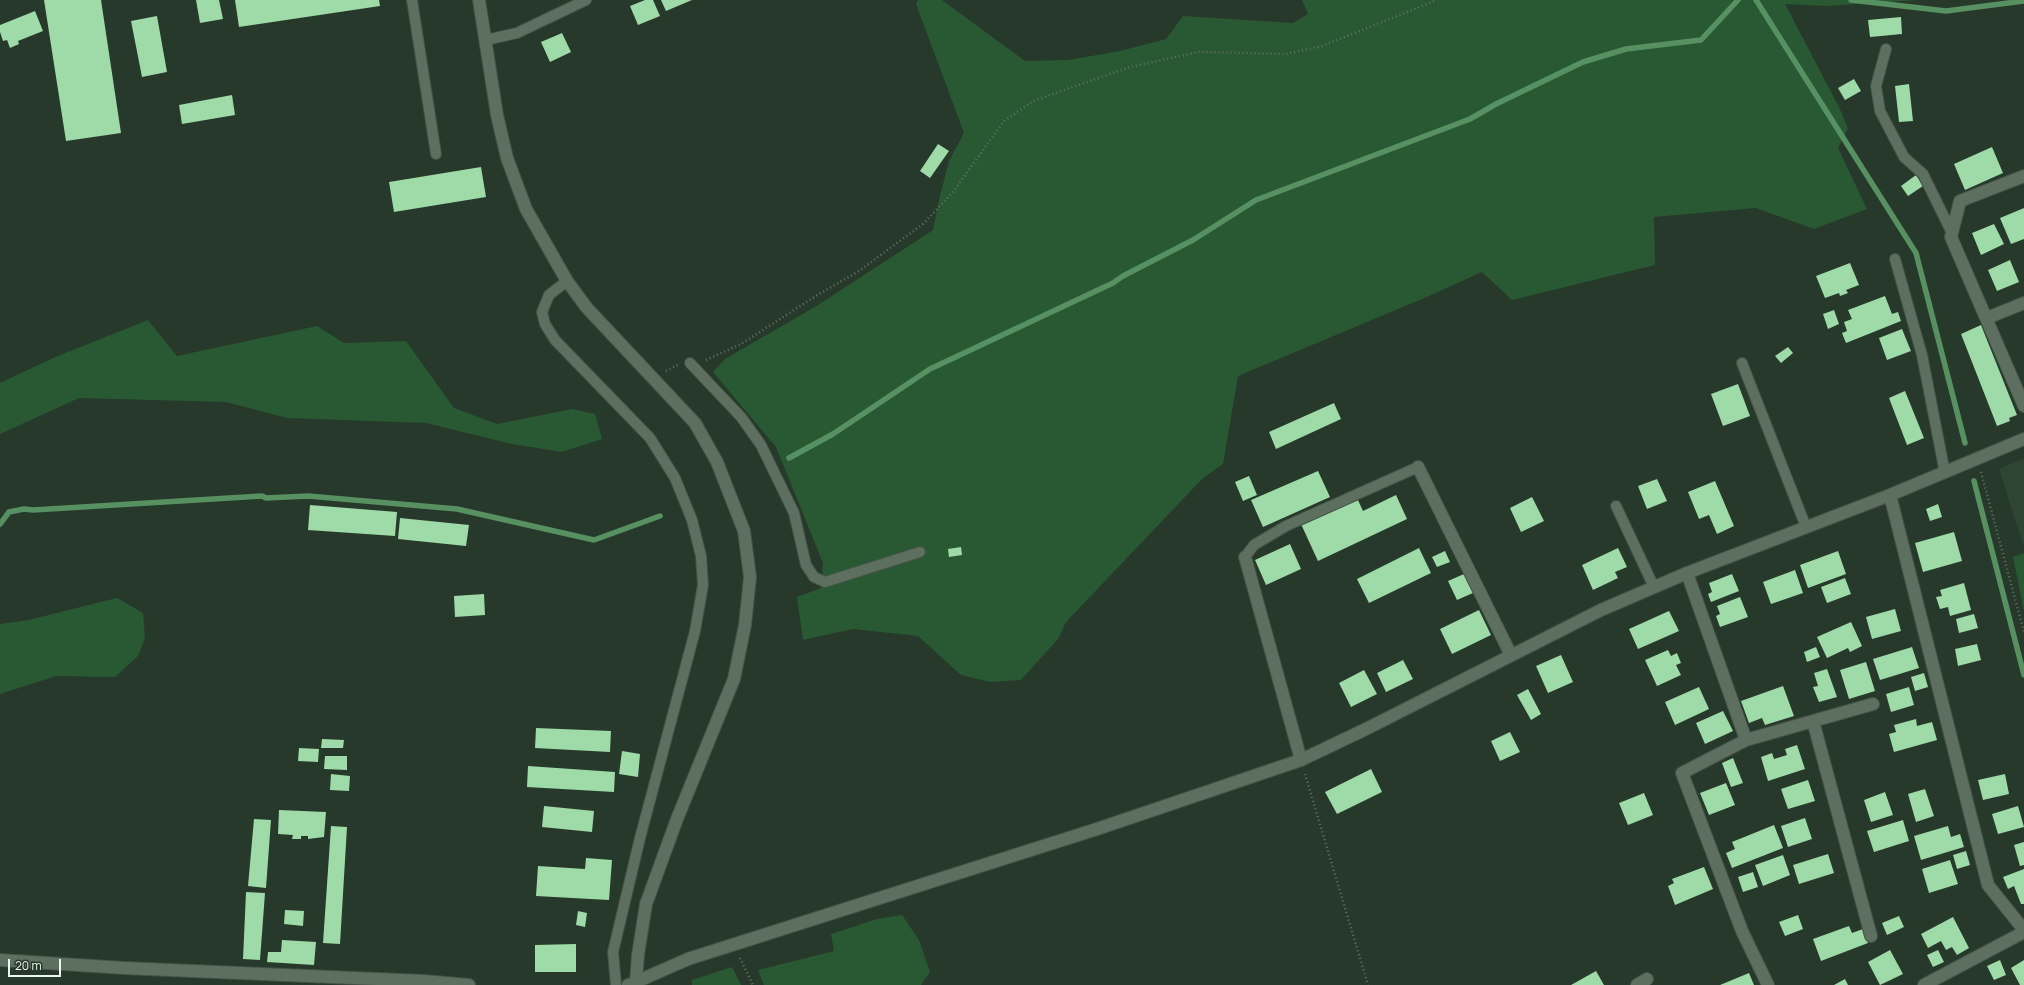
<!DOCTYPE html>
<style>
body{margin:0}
#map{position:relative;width:2024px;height:985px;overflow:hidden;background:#27392a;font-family:Manrope,sans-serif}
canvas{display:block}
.scale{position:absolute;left:8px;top:959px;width:53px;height:18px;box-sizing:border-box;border:2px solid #ebf6ec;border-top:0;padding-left:5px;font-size:12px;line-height:14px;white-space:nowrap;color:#ebf6ec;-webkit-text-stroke:3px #27392a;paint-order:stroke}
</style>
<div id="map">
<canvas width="2024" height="985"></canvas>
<div class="scale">20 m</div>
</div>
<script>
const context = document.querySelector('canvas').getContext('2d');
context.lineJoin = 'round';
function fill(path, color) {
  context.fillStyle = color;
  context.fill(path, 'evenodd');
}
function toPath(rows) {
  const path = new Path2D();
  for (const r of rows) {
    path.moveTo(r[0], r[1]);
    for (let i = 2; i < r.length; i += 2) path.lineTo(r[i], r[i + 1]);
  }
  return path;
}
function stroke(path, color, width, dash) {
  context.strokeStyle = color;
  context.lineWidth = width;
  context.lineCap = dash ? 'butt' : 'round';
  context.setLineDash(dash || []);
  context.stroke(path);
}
fill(toPath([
 [2024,458,2024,548,1999,469]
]), '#2d4532');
fill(toPath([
 [918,0,942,0,1025,61,1068,60,1120,51,1166,39,1183,16,1293,23,1308,14,1302,0,1918,0,1827,6,1785,4,1839,107,1848,128,1838,148,1867,209,1814,229,1756,208,1654,217,1655,265,1512,300,1482,272,1429,296,1238,376,1223,464,1203,478,1066,622,1058,639,1021,680,990,682,961,675,918,636,853,629,803,640,797,597,821,588,823,563,776,447,713,372,725,359,818,305,933,230,940,196,949,161,964,133,916,4],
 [148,320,177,356,317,326,344,343,406,341,454,408,497,424,572,409,595,414,602,439,562,452,512,444,426,423,287,418,226,402,79,398,0,434,0,383,53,358],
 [2024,553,2024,611,2013,557],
 [117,598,143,613,145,638,138,656,115,677,56,676,0,694,0,624,29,620],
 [902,915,919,940,930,972,921,985,764,985,758,970,834,951,831,934,877,919],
 [732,967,741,985,692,985,692,980]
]), '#285933');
stroke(toPath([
 [1756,0,1916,253,1965,443],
 [1851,0,1946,11,2024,1],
 [789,458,833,434,930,369,1113,283,1123,276,1193,240,1256,200,1470,119,1496,104,1583,62,1626,49,1701,40,1738,0],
 [1974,481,2024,675],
 [0,524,9,512,24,509,33,510,262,496,266,498,308,496,457,509,594,540,660,516]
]), '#579162', 5.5);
fill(toPath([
 [44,0,101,0,121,133,66,141],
 [196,0,219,0,223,19,200,23],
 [235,0,379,0,380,6,239,27],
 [645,0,653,0,660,16,638,25,630,6],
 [661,0,692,0,666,11],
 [35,11,43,31,18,41,19,44,10,48,7,40,3,41,0,32,0,25],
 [157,16,167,72,142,77,131,21],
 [1901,17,1902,34,1870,37,1868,20],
 [562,33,571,52,550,62,541,42],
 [1854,79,1861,91,1845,100,1838,88],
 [1909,84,1913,121,1899,122,1895,86],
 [232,95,235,115,182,124,179,105],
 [938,144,949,151,930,178,920,171],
 [1992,147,2003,173,1965,190,1954,164],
 [481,167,486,197,394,212,389,182],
 [1916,175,1923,186,1908,196,1901,186],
 [2024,208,2024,239,2011,244,2000,218],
 [1994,224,2004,244,1981,255,1972,233],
 [2010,260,2019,282,1997,291,1988,270],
 [1850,263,1859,285,1846,290,1848,293,1840,296,1839,293,1825,298,1816,276],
 [1885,296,1892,314,1898,312,1901,321,1846,343,1842,333,1847,331,1844,322,1852,319,1848,310],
 [1834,310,1839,324,1828,329,1823,314],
 [1981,325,2017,415,2009,418,2010,421,1997,426,1961,334],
 [1902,329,1911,351,1887,360,1879,338],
 [1788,347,1793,353,1781,363,1775,356],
 [1738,384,1750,416,1723,426,1711,394],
 [1905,391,1924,438,1907,445,1889,398],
 [1334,403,1341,419,1276,449,1269,432],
 [1318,471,1330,497,1263,527,1251,500],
 [1249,476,1257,495,1243,501,1235,482],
 [1657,479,1667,501,1647,509,1638,486],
 [1715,481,1734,526,1717,534,1709,515,1699,519,1688,492],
 [1396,495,1407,519,1318,561,1301,524,1357,498,1363,511],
 [1532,497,1544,521,1521,532,1510,508],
 [1938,504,1942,517,1930,521,1926,509],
 [310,505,397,512,395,536,308,530],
 [400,518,469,525,466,546,398,539],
 [1954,532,1962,561,1923,572,1915,543],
 [1290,544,1301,569,1266,585,1255,560],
 [961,547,962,555,949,557,948,549],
 [1419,548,1431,573,1369,603,1357,579],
 [1618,548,1627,567,1615,572,1618,578,1593,590,1582,565],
 [1445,551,1450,562,1437,567,1432,557],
 [1838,551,1846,574,1808,588,1800,565],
 [1795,570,1803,593,1771,604,1763,582],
 [1464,574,1473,593,1457,600,1448,581],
 [1732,574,1739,591,1711,602,1708,594,1712,592,1709,583],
 [1845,578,1851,594,1827,603,1821,587],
 [1964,583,1971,610,1950,616,1948,607,1940,609,1936,597,1942,596,1940,590],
 [484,594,485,615,455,617,454,596],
 [1740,597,1748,617,1720,627,1716,616,1720,614,1717,606],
 [1895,609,1901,631,1872,639,1866,617],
 [1479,610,1491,635,1452,654,1440,629],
 [1669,611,1679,631,1638,649,1629,629],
 [1974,614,1978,628,1959,633,1956,619],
 [1851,622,1862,646,1850,652,1848,648,1827,658,1817,637],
 [1977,644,1981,660,1958,666,1955,649],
 [1816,647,1820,657,1807,662,1804,652],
 [1912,647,1919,668,1880,680,1873,659],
 [1668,650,1671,656,1677,653,1681,663,1676,665,1681,675,1657,686,1645,660],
 [1561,655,1573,682,1548,693,1536,666],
 [1403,660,1413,679,1386,692,1377,673],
 [1866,662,1875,691,1849,699,1840,670],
 [1827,669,1837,697,1819,702,1813,687,1818,686,1814,673],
 [1364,670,1377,694,1351,707,1339,683],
 [1924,673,1928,687,1915,691,1911,677],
 [1783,686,1794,716,1765,725,1762,718,1749,723,1741,701],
 [1699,687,1709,709,1675,725,1665,702],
 [1909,687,1914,705,1891,712,1886,694],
 [1528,689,1541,714,1531,720,1517,695],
 [1723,711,1733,731,1705,744,1696,723],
 [1916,719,1917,726,1932,722,1937,740,1894,752,1889,734,1896,732,1894,725],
 [536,728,611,731,610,752,535,748],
 [1510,732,1520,752,1500,761,1491,741],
 [322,739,344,740,343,748,321,748],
 [1797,745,1805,769,1768,781,1761,757,1772,753,1774,759,1787,755,1785,749],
 [299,748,319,749,318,762,298,761],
 [622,751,640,754,638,777,619,774],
 [325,756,347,756,347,770,324,769],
 [1733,758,1743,783,1731,787,1722,763],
 [528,766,615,772,614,792,527,787],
 [1371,769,1382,792,1337,814,1325,792],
 [331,774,350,776,349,791,330,790],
 [2005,774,2009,794,1983,800,1978,780],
 [1808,780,1815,801,1788,809,1781,789],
 [1726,783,1735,805,1709,815,1700,793],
 [1925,789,1934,816,1916,822,1908,794],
 [1885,792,1893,815,1871,822,1864,800],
 [1644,793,1653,815,1628,825,1619,803],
 [544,806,594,811,592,832,542,827],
 [2018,806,2024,827,1998,834,1992,814],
 [279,810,326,812,324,837,308,839,308,836,301,836,301,839,292,839,293,835,278,834],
 [1805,818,1812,839,1788,847,1781,826],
 [254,819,271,820,266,888,248,886],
 [1903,820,1909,841,1874,852,1867,831],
 [1774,825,1783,848,1732,868,1726,853,1735,849,1732,842],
 [331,826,347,827,340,944,323,943],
 [1948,826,1951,837,1960,834,1964,847,1921,860,1914,836],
 [2024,842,2024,865,2020,866,2014,845],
 [1966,851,1970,865,1957,869,1953,855],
 [1828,854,1834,873,1799,884,1793,865],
 [1783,855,1790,875,1763,886,1755,865],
 [586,858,612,860,609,900,536,896,538,866,585,869],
 [1950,860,1958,884,1929,893,1922,869],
 [1704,867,1713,889,1675,905,1668,886,1674,883,1672,879],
 [2024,869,2024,904,2021,904,2014,886,2008,889,2003,877],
 [1753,872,1758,887,1743,892,1738,877],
 [246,892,265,893,260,960,243,959],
 [285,910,304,911,303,926,284,924],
 [578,911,587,913,585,927,576,925],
 [1798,915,1803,929,1785,936,1779,922],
 [1899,916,1904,927,1887,935,1882,923],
 [1953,917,1969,948,1957,955,1952,947,1946,950,1941,941,1928,948,1921,934],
 [1849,926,1852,933,1863,929,1868,943,1821,961,1813,939],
 [282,940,316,942,314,965,267,962,268,952,281,952],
 [576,944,576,972,535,972,535,945],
 [1890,950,1903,974,1880,985,1868,962],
 [1938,950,1944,962,1933,967,1927,955],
 [2000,960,2006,975,1994,980,1987,966],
 [2024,960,2024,985,2020,985,2011,968],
 [1596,971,1604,985,1571,985],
 [1749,973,1754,985,1720,985],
 [1845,979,1848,985,1834,985]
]), '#9edba8');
const lane = toPath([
 [412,0,436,154],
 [486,40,517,33,586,0],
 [1886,49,1876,86,1880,111,1904,157,1923,174,1952,233],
 [1895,259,1922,355,1945,473],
 [567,281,549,295,542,312,545,324,555,340,650,438,675,478,692,520,701,556,703,585,695,631,640,838,613,952,616,985],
 [690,363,741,417,761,445,794,513,806,565,814,577,825,582,920,552],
 [1742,363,1806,527],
 [1616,506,1654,587],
 [1245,557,1254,545,1286,526,1418,467]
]);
const street = toPath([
 [479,0,497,115,507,158,526,209,567,281,587,308,695,423,717,462,744,531,750,577,745,625,734,679,677,819,646,904,638,955,636,982,628,985],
 [2024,176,1960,201,1951,237,2024,406],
 [1987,318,2024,303],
 [1418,467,1511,655],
 [1890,495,1988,885,2024,930],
 [1245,557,1301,760],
 [1687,573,1746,740,1682,773,1742,931,1768,985],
 [1813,721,1871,936],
 [1746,740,1873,704],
 [0,960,124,968,423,981,469,985],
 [1637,985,1647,979],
 [1924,985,2024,932]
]);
const secondary = toPath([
 [636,985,636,982,688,959,1097,829,1301,760,1366,729,1601,610,1687,573,1890,495,2024,439]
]);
stroke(lane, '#445347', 12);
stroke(street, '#445347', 14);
stroke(secondary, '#445347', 14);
stroke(toPath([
 [706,360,741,344,819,294,859,271,923,224,953,192,1004,121,1033,101,1130,67,1199,52,1286,54,1322,46,1437,0],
 [666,371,678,365],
 [1981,472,2024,632],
 [1305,774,1368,985],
 [740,958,753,985]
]), '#637366', 2.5, [1, 3]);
stroke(lane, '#5d705f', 10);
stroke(street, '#5d705f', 12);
stroke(secondary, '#5d705f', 12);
</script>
